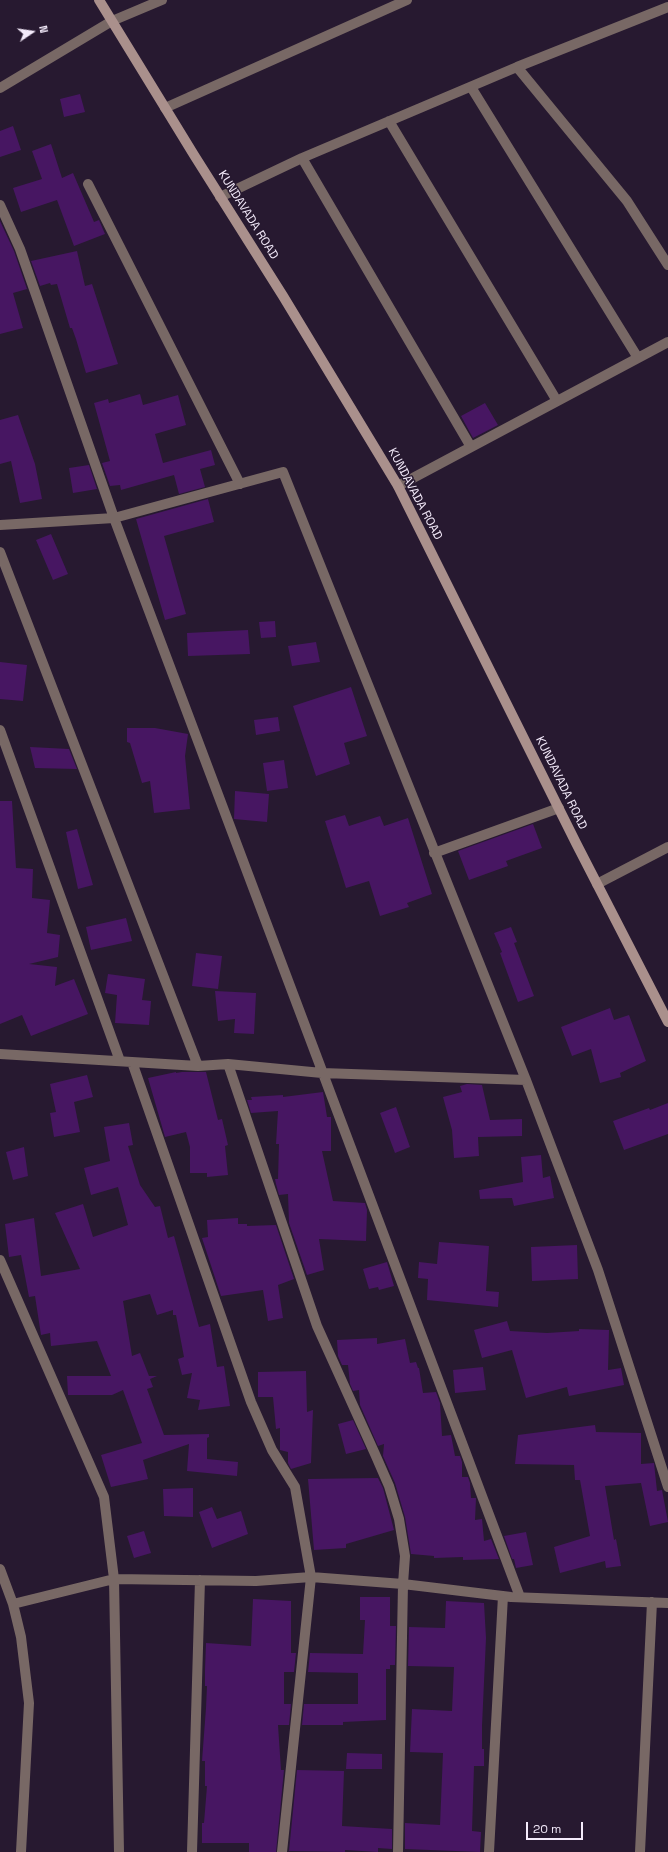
<!DOCTYPE html>
<style>
body{margin:0}
#map{position:relative;width:668px;height:1852px;overflow:hidden;background:#271930;font-family:"Space Grotesk",sans-serif}
canvas{display:block}
.north{position:absolute;left:12px;top:12px;width:40px;height:40px;-webkit-text-stroke:3px #271930;paint-order:stroke;rotate:77deg;font-size:11px;font-weight:700;line-height:16px;text-align:center;color:#f4ebfb}
.north::after{content:'';display:block;margin:auto;width:14px;height:18px;background:#f4ebfb;clip-path:polygon(50% 0,100% 100%,50% 72%,0 100%)}
.scale{position:absolute;left:526px;top:1822px;width:57px;height:18px;box-sizing:border-box;border:2px solid #f4ebfb;border-top:0;padding-left:5px;font-size:12px;line-height:14px;white-space:nowrap;color:#f4ebfb;-webkit-text-stroke:3px #271930;paint-order:stroke}
</style>
<div id="map">
<canvas width="668" height="1852"></canvas>
<div class="north">N</div>
<div class="scale">20 m</div>
</div>
<script>
const context = document.querySelector('canvas').getContext('2d');
context.lineJoin = 'round';
function fill(path, color) {
  context.fillStyle = color;
  context.fill(path, 'evenodd');
}
function toPath(rows) {
  const path = new Path2D();
  for (const r of rows) {
    path.moveTo(r[0], r[1]);
    for (let i = 2; i < r.length; i += 2) path.lineTo(r[i], r[i + 1]);
  }
  return path;
}
function stroke(path, color, width, dash) {
  context.strokeStyle = color;
  context.lineWidth = width;
  context.lineCap = dash ? 'butt' : 'round';
  context.setLineDash(dash || []);
  context.stroke(path);
}
function write(font, color, halo, rows, align = 'center') {
  context.font = font + ' "Space Grotesk",sans-serif';
  context.lineWidth = 3;
  context.setLineDash([]);
  context.textBaseline = 'middle';
  context.strokeStyle = halo;
  context.fillStyle = color;
  for (const [text, x, y, turn = 0] of rows) {
    context.save();
    context.translate(x, y);
    context.rotate((+turn || 0) * Math.PI / 180);
    context.textAlign = isNaN(turn) ? turn : align;
    if (halo) context.strokeText(text, 0, 0);
    context.fillText(text, 0, 0);
    context.restore();
  }
}
fill(toPath([
 [80,94,85,112,64,117,60,99],
 [13,126,21,150,0,157,0,131],
 [51,144,62,178,73,173,94,222,99,220,105,234,74,246,57,200,21,212,13,188,42,179,32,151],
 [0,221,14,251,27,289,13,293,23,328,0,334],
 [77,251,85,286,92,284,118,364,86,373,76,339,72,328,70,328,57,284,51,285,50,283,40,286,31,261],
 [140,394,143,405,178,395,186,425,155,434,163,463,211,450,215,465,200,469,205,487,179,494,174,475,121,490,120,485,110,486,102,463,110,461,94,403,108,399,109,403],
 [485,403,498,425,473,438,461,416],
 [18,415,35,464,42,499,20,503,11,461,0,464,0,420],
 [89,465,97,489,73,493,69,468],
 [208,499,214,522,164,536,186,614,165,620,136,519],
 [51,534,68,574,53,580,36,540],
 [275,621,276,637,261,638,259,622],
 [248,630,250,654,188,656,187,633],
 [316,642,320,662,292,666,288,646],
 [0,662,27,665,23,701,0,699],
 [351,687,367,736,344,743,350,764,316,776,293,706],
 [278,717,280,731,256,735,254,720],
 [127,728,155,728,188,734,185,756,190,809,154,813,150,781,142,783,130,743,127,742],
 [30,747,69,749,77,769,35,768],
 [284,760,288,788,267,791,263,763],
 [235,791,269,794,267,822,234,819],
 [0,801,12,801,16,868,33,869,32,898,50,900,47,933,60,935,58,957,29,964,57,967,55,986,74,979,88,1014,31,1036,22,1015,0,1024],
 [345,815,349,826,380,816,384,826,408,818,432,894,407,903,409,907,380,916,369,881,346,888,325,821],
 [533,824,542,848,506,861,508,866,469,880,458,851],
 [77,829,93,885,78,889,66,832],
 [126,918,132,941,91,950,86,927],
 [511,927,517,942,514,943,534,996,518,1002,500,953,502,952,494,933],
 [196,953,222,956,218,989,192,986],
 [108,974,145,979,142,1000,151,1001,149,1025,115,1023,117,995,105,993],
 [215,991,256,993,254,1034,234,1033,235,1019,218,1021],
 [610,1008,614,1020,629,1015,646,1061,620,1073,621,1077,600,1083,591,1049,572,1056,561,1027],
 [176,1072,176,1073,182,1072,206,1072,218,1120,222,1119,228,1145,225,1146,228,1175,207,1177,207,1173,190,1173,190,1147,186,1132,165,1137,148,1078],
 [87,1075,93,1097,74,1102,80,1132,54,1137,50,1113,56,1112,50,1084],
 [467,1084,482,1085,490,1120,522,1119,522,1136,478,1137,479,1156,454,1158,452,1130,443,1097,462,1092,460,1086],
 [323,1092,327,1117,331,1117,331,1151,322,1151,333,1201,365,1203,367,1210,366,1241,319,1239,324,1270,307,1275,289,1223,288,1194,279,1195,276,1184,275,1179,278,1179,279,1144,276,1144,278,1111,251,1113,247,1100,252,1100,251,1097,283,1095,283,1097],
 [668,1103,668,1134,624,1150,613,1121,649,1108,650,1110],
 [396,1107,410,1147,395,1153,380,1113],
 [129,1123,133,1145,128,1146,140,1185,155,1207,160,1206,168,1238,174,1236,199,1327,210,1324,217,1367,224,1366,230,1406,198,1410,200,1400,187,1398,192,1373,182,1375,178,1359,184,1357,176,1315,173,1315,173,1310,157,1315,150,1294,123,1301,132,1356,140,1353,149,1376,157,1376,150,1379,153,1387,147,1389,164,1435,209,1434,209,1437,207,1438,207,1459,238,1462,237,1476,187,1471,189,1444,143,1460,148,1479,111,1487,101,1455,142,1443,123,1390,112,1395,68,1395,67,1376,111,1376,97,1341,51,1346,50,1333,41,1335,35,1296,29,1297,21,1255,9,1257,5,1224,34,1218,41,1276,80,1269,55,1213,83,1204,93,1237,128,1225,118,1187,91,1195,84,1168,110,1161,104,1127],
 [24,1147,28,1176,13,1180,6,1152],
 [541,1155,543,1178,550,1176,554,1198,514,1206,512,1198,480,1199,479,1190,523,1182,521,1157],
 [238,1218,238,1224,247,1224,247,1226,276,1225,294,1279,278,1285,283,1318,268,1321,263,1290,221,1296,202,1238,208,1237,207,1220],
 [439,1242,489,1246,486,1291,499,1292,498,1307,427,1300,428,1279,418,1278,419,1262,437,1264],
 [577,1245,578,1279,532,1281,531,1247],
 [387,1262,394,1286,379,1290,378,1287,369,1289,363,1269],
 [507,1321,510,1331,547,1333,579,1331,579,1329,609,1330,608,1370,621,1368,624,1385,569,1396,567,1387,526,1398,512,1350,482,1358,474,1330],
 [377,1338,377,1344,405,1339,410,1363,416,1362,418,1368,419,1368,423,1393,436,1392,440,1403,442,1436,451,1435,455,1456,460,1456,462,1462,462,1477,468,1477,470,1483,471,1498,476,1498,475,1520,482,1519,484,1541,491,1539,499,1559,463,1560,463,1557,434,1558,434,1556,411,1554,405,1517,395,1483,383,1456,384,1444,378,1446,360,1405,359,1390,353,1391,350,1384,348,1365,342,1365,338,1356,337,1340],
 [483,1367,486,1390,455,1393,453,1370],
 [306,1371,307,1412,313,1410,311,1463,291,1469,288,1463,288,1452,280,1450,280,1428,276,1429,273,1397,258,1397,258,1372],
 [353,1420,366,1449,346,1454,338,1424],
 [595,1425,596,1432,641,1433,641,1464,654,1463,657,1491,662,1490,668,1522,650,1526,641,1483,605,1486,614,1540,616,1539,621,1566,606,1568,605,1561,560,1573,554,1547,590,1536,580,1480,575,1480,574,1465,515,1464,518,1435],
 [378,1478,383,1488,394,1530,346,1544,346,1548,314,1550,308,1479],
 [193,1488,193,1517,164,1516,163,1489],
 [212,1507,217,1519,241,1511,248,1534,212,1548,199,1512],
 [144,1531,151,1553,134,1558,127,1536],
 [526,1532,533,1565,516,1568,514,1559,512,1559,504,1536],
 [360,1597,390,1597,390,1626,396,1626,395,1665,390,1665,390,1669,386,1669,386,1720,343,1722,343,1725,302,1725,304,1704,358,1704,358,1673,308,1672,310,1653,363,1654,365,1620,360,1620],
 [253,1599,291,1601,291,1653,296,1653,294,1672,284,1672,284,1704,291,1704,289,1725,278,1725,281,1770,284,1770,276,1852,249,1852,249,1843,202,1843,202,1823,204,1823,207,1786,205,1786,205,1761,202,1761,206,1708,207,1686,205,1686,205,1670,206,1643,251,1646],
 [446,1601,484,1603,486,1638,482,1726,482,1749,484,1749,484,1766,474,1766,472,1831,481,1832,480,1852,405,1849,405,1823,440,1825,443,1753,410,1752,412,1709,452,1711,454,1667,408,1666,409,1627,445,1628],
 [347,1753,382,1754,382,1769,346,1769],
 [297,1770,344,1771,342,1826,392,1829,392,1849,378,1848,378,1852,345,1850,345,1852,289,1851]
]), '#471662');
stroke(toPath([
 [517,67,627,201,668,265],
 [471,87,638,358],
 [0,88,112,21,162,0],
 [165,108,407,0],
 [389,121,557,401],
 [302,158,471,447],
 [88,184,240,484],
 [220,197,302,158,517,67,668,7],
 [0,205,20,249,114,518,520,1597],
 [398,486,668,342],
 [0,525,114,518,283,472,526,1080,598,1270,668,1487],
 [0,552,198,1066],
 [0,730,120,1061],
 [434,853,559,808],
 [597,884,668,847],
 [0,1054,198,1066,228,1064,322,1073,526,1080],
 [132,1062,251,1402,272,1450,295,1487,311,1577,282,1852],
 [228,1064,317,1326,375,1454,389,1486,399,1519,405,1556,403,1584,398,1852],
 [0,1260,104,1497,114,1579,119,1852],
 [0,1569,13,1604,21,1637,29,1703,21,1852],
 [13,1604,114,1579,256,1581,311,1577,403,1584,511,1597,668,1603],
 [192,1852,200,1580],
 [489,1852,503,1596],
 [640,1852,652,1602]
]), '#786865', 10);
stroke(toPath([
 [99,0,194,155,283,296,398,486,576,843,668,1022]
]), '#aa908c', 10);
write('12px', '#f4ebfb', '#271930', [
 ["KUNDAVADA ROAD",248,215,58],
 ["KUNDAVADA ROAD",415,494,62],
 ["KUNDAVADA ROAD",561,783,64]
]);
</script>
